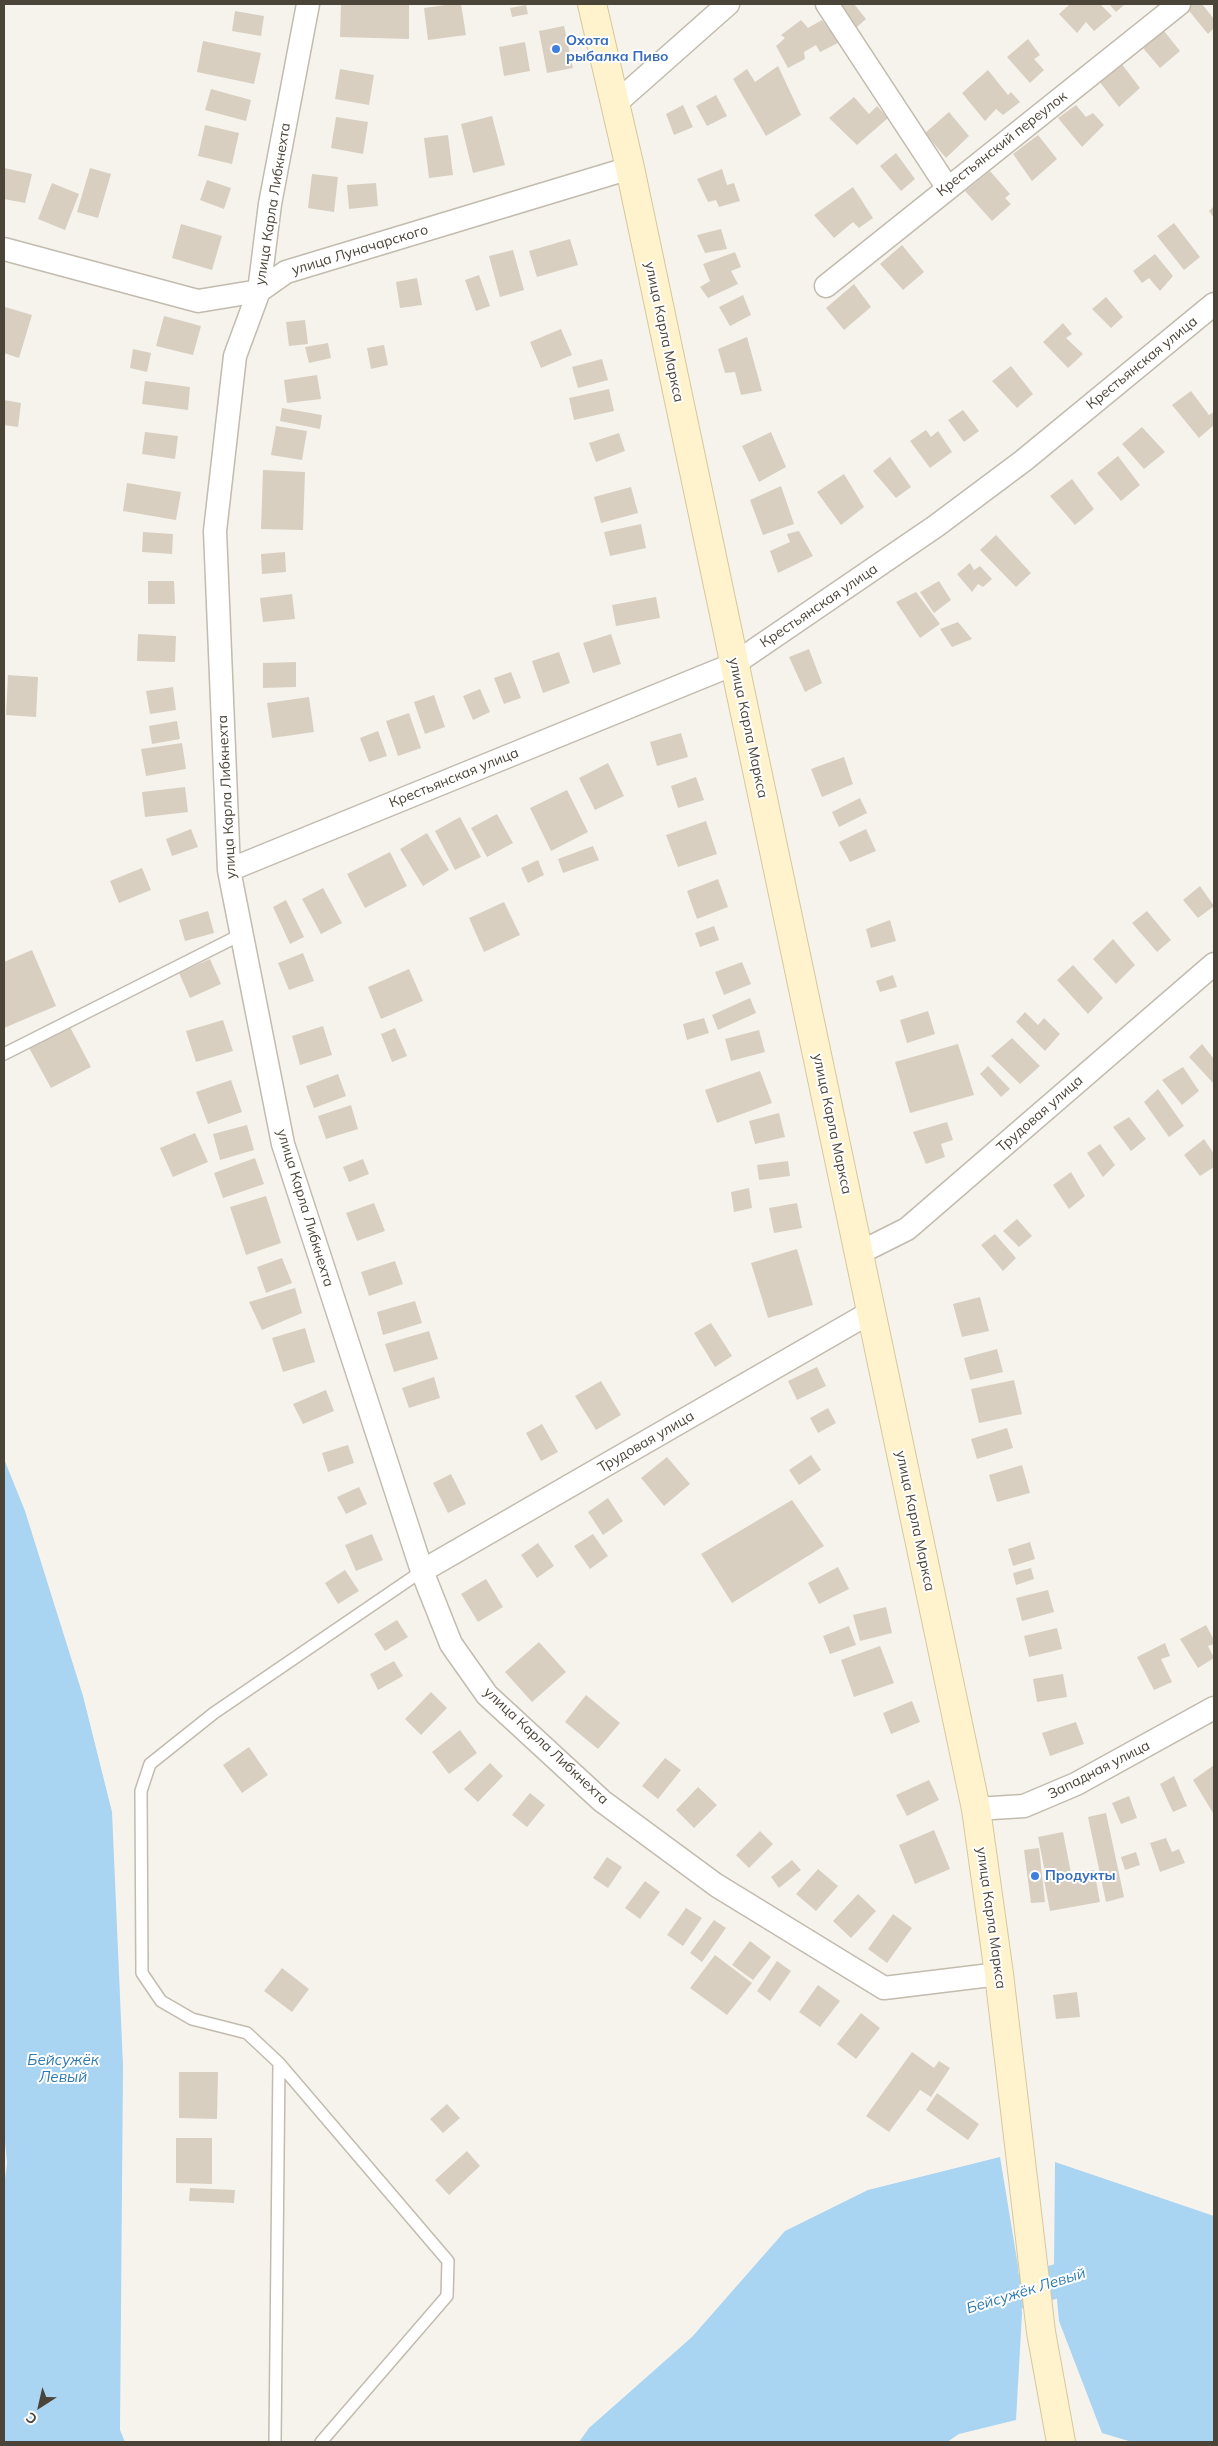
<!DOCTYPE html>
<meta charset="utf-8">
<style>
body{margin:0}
#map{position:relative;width:1218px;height:2446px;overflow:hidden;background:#f6f3ec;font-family:Mulish,sans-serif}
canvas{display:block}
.frame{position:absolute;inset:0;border:5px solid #4b4439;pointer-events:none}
.north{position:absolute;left:15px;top:2381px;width:50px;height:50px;-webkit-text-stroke:4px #fff;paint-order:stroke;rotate:215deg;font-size:14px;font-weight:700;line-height:20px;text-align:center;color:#4b4439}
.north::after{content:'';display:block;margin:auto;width:18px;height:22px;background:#4b4439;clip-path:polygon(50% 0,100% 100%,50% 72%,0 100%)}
</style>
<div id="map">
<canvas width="1218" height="2446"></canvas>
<div class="frame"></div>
<div class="north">С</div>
</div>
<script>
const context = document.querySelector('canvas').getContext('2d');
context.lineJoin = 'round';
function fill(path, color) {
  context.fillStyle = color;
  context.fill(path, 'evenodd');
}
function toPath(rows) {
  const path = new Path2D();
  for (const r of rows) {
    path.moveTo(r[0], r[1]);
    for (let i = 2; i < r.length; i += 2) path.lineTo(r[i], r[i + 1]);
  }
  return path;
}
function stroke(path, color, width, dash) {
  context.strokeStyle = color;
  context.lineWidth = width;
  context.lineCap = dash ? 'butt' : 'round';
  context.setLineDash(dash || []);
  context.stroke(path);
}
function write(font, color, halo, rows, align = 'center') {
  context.font = font + ' Mulish,sans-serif';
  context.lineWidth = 4;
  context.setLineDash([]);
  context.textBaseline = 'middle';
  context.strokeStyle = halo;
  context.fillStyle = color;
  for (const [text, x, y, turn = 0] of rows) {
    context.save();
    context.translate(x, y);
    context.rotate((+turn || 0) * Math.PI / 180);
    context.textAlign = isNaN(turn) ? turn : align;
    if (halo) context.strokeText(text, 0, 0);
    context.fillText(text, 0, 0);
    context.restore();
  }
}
fill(toPath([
 [4,1459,25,1511,83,1696,112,1812,123,2066,120,2430,125,2442,4,2442,4,2187,7,2163,4,2130],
 [1000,2157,1018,2266,1022,2313,1016,2420,959,2434,947,2442,579,2442,589,2428,692,2337,785,2231,868,2190],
 [1055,2162,1214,2216,1214,2442,1132,2442,1102,2433,1059,2321,1054,2266]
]), '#a9d4f2');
stroke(toPath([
 [975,2304,1100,2269]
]), '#a9d4f2', 34);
fill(toPath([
 [341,4,409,4,409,39,340,37],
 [453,4,461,4,466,35,428,40,424,8],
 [840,4,854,4,866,19,850,33],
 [1070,4,1100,4,1112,16,1094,31,1086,22,1077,33,1059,14],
 [1109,4,1125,4,1116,12],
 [1188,4,1202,4,1214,19,1214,28,1208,34,1185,6],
 [526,5,528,14,512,17,510,8],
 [235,11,264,16,261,36,232,31],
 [801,20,808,28,822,20,840,42,820,52,816,45,804,52,805,59,788,68,776,46,785,38,781,35],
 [564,26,573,68,547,73,539,31],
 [1164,31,1180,51,1160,68,1143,48],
 [1028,39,1040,55,1034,59,1044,70,1030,83,1007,57],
 [203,41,261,53,254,84,197,72],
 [525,42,530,71,504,76,499,47],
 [1121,63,1140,88,1119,107,1099,81],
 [778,66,801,115,766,136,733,79,747,69,755,82],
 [340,69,374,75,369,105,335,99],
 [988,70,1008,95,1011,92,1020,102,1003,115,996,109,985,121,962,93],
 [211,89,251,100,246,121,205,110],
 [716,95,727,116,707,126,696,106],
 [854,97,869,114,877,106,888,118,857,145,829,118],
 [683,105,693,127,674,135,666,114],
 [1076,105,1086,117,1093,113,1104,125,1082,147,1058,118],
 [949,112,969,136,946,158,925,133],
 [492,116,505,165,473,173,461,124],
 [336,117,368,122,363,154,331,148],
 [205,125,239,133,232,164,198,156],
 [448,135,453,175,429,178,424,138],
 [1038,135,1057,159,1032,181,1013,154],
 [896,153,915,179,901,191,880,166],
 [4,168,32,174,25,203,4,199],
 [90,168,111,174,98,218,77,212],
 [722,169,727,185,734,183,740,201,719,207,716,200,708,202,697,179],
 [990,171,1010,194,1005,198,1011,204,992,221,965,191],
 [312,174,338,177,334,212,308,208],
 [207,180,231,188,224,209,200,200],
 [52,183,79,194,65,230,38,219],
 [376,183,378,206,349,209,347,185],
 [853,187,873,218,859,228,853,222,834,238,814,215],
 [1214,206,1214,218,1209,211],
 [1174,223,1200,257,1184,270,1157,236],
 [181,224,222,236,212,270,172,258],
 [721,229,727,249,705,253,697,235],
 [570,239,578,265,537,277,529,251],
 [902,245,924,272,903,290,880,264],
 [513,250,524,290,500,297,489,256],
 [735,252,741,267,731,271,738,284,708,298,700,287,710,281,703,264],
 [1155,254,1173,276,1160,291,1149,278,1142,283,1133,271],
 [479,275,490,306,476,311,465,280],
 [417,278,422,305,400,308,396,282],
 [854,284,871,307,844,330,826,308],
 [743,295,751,315,730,326,719,307],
 [1106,297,1123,317,1111,328,1092,309],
 [5,307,32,315,19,358,4,353],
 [164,316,201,326,193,355,156,346],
 [305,320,308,344,289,346,286,322],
 [1063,323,1072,334,1066,338,1083,354,1068,368,1043,342],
 [561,329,572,355,541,368,530,342],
 [747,337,762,391,741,395,735,372,725,373,718,349],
 [328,343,331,358,309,363,305,347],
 [384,345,388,365,371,369,367,348],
 [133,349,151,353,147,372,130,368],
 [602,359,608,380,578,388,572,367],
 [1011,366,1033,394,1017,408,992,381],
 [317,375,321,399,287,403,284,380],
 [145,381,190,387,188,410,142,404],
 [609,389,614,411,574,420,569,398],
 [1191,391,1209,415,1214,412,1214,425,1199,438,1172,405],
 [4,400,21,403,18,427,4,425],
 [282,408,322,415,320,429,280,421],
 [963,410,979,431,964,442,948,420],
 [276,426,307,431,302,460,271,455],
 [1142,427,1165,452,1144,469,1122,444],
 [926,430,931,437,938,431,952,452,930,468,910,441],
 [145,432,178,436,175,459,142,454],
 [771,432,786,467,759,482,742,446],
 [619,433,625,451,596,462,589,443],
 [1118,456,1140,485,1121,501,1097,473],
 [890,457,911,487,896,498,873,471],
 [263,470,305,472,303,530,261,529],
 [844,474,864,507,841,525,817,492],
 [1072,479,1094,509,1075,525,1050,496],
 [127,483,181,492,176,520,123,511],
 [781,486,794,524,763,535,750,500],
 [631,487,638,513,601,523,594,497],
 [641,524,646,548,610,556,604,532],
 [799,531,813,556,778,573,770,551,790,542,787,534],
 [143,532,173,534,172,554,142,552],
 [996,535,1031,573,1016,587,980,550],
 [285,552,286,572,262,574,261,554],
 [970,563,974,570,980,566,992,579,983,587,978,584,972,592,957,574],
 [148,581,174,581,175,604,148,604],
 [939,581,951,600,934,613,920,592],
 [916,592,940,624,920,638,896,602],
 [292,594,295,619,263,622,260,598],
 [656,597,660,618,616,626,612,605],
 [958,622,972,639,952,647,940,629],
 [138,634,176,636,175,662,137,661],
 [611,634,621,664,593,673,583,643],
 [809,649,822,683,805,692,789,657],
 [559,652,570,683,543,693,532,661],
 [296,662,296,687,263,688,263,663],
 [511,672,521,698,504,704,494,678],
 [8,675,38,677,36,717,6,715],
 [173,687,176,710,150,714,146,691],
 [480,689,490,712,473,720,463,696],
 [434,695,445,727,425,734,414,702],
 [309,697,314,732,272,738,267,703],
 [409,713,421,748,398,756,386,721],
 [177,721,180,739,152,744,149,726],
 [378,731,387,756,369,762,360,738],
 [681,733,688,757,657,766,650,742],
 [182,743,186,769,146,776,141,749],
 [844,757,853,784,822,797,811,769],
 [608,763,624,796,595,810,579,778],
 [696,777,704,800,678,808,671,786],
 [185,787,188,812,145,817,142,792],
 [567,790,588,832,551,851,530,808],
 [860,798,867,813,839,827,832,812],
 [497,814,513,843,487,857,471,828],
 [460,817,481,857,455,870,435,831],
 [706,821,717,854,678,867,666,835],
 [191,829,198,847,172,856,166,839],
 [866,829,876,851,850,862,839,842],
 [427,833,449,870,423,886,400,849],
 [593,846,599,860,563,873,558,859],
 [390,852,407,886,365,908,347,874],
 [538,860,544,875,528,883,521,868],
 [142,868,151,890,119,903,110,881],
 [718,879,728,907,697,919,687,891],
 [1200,886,1214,906,1198,918,1183,900],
 [323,888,342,923,321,934,302,899],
 [286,900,304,937,290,944,273,907],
 [504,902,520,935,484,952,469,918],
 [208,911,214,933,185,941,179,920],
 [1147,911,1171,940,1157,952,1132,923],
 [890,920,896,941,871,948,866,929],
 [714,926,719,940,700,947,695,933],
 [1113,939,1135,965,1116,984,1093,959],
 [32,950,56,1006,4,1028,4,962],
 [303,953,314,981,289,990,278,963],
 [210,959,221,984,190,998,179,973],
 [742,962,751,984,724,995,715,972],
 [1073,965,1103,998,1088,1014,1057,980],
 [409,969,423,1001,381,1019,368,987],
 [893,975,897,987,880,992,876,981],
 [750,998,756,1013,718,1030,712,1015],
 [928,1011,935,1034,907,1043,900,1020],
 [1025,1012,1038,1025,1044,1018,1060,1034,1045,1051,1016,1022],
 [704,1018,709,1033,687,1040,683,1024],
 [223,1020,233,1051,196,1062,186,1031],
 [323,1026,332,1055,300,1065,292,1036],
 [70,1027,91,1067,51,1088,29,1048],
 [395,1028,407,1056,392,1062,381,1034],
 [759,1030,765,1052,731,1061,725,1039],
 [1012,1038,1040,1066,1020,1084,991,1056],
 [958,1044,974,1095,910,1113,895,1062],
 [1202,1044,1214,1059,1214,1084,1189,1057],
 [988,1066,1010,1089,1001,1097,980,1074],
 [1183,1067,1199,1091,1182,1105,1162,1080],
 [760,1071,772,1103,717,1123,705,1090],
 [338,1074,346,1096,314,1108,306,1086],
 [231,1080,242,1112,208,1124,196,1092],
 [1158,1089,1184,1126,1169,1137,1144,1102],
 [351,1105,358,1129,326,1139,318,1116],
 [779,1113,785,1137,755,1144,749,1121],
 [1129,1117,1146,1139,1131,1151,1113,1127],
 [947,1122,953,1140,941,1144,945,1157,926,1164,913,1132],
 [247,1125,254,1150,220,1160,213,1134],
 [195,1133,208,1162,173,1177,160,1148],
 [1204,1139,1214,1154,1214,1167,1200,1176,1184,1155],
 [1100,1144,1115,1165,1103,1177,1087,1153],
 [255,1158,264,1184,223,1198,214,1173],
 [363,1159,369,1174,349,1182,343,1167],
 [788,1161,790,1176,759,1180,757,1165],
 [1071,1172,1085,1196,1069,1209,1053,1185],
 [749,1188,752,1208,734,1212,731,1192],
 [266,1196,281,1243,246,1255,230,1207],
 [374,1203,385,1231,357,1241,346,1213],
 [797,1203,802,1228,774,1233,769,1208],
 [1017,1219,1032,1236,1019,1247,1003,1231],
 [995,1234,1016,1258,1003,1271,981,1245],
 [797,1249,813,1305,768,1318,751,1263],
 [282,1258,292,1283,266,1293,257,1267],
 [395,1261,403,1284,369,1296,361,1272],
 [295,1288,302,1313,262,1330,249,1302],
 [980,1297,989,1331,962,1337,953,1304],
 [415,1301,422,1323,383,1335,377,1312],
 [711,1323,732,1356,715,1367,694,1333],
 [305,1328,315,1362,283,1372,272,1338],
 [429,1331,438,1359,394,1372,385,1344],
 [997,1349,1003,1372,970,1380,964,1358],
 [817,1367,826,1386,797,1400,788,1381],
 [434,1377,440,1398,409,1408,402,1388],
 [1014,1380,1022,1414,979,1423,971,1389],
 [601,1381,621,1415,596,1430,575,1396],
 [326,1390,334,1411,303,1424,293,1404],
 [828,1408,836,1423,818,1433,810,1418],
 [542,1424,558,1452,541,1461,526,1433],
 [1007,1428,1013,1448,977,1459,971,1439],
 [348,1445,354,1463,328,1472,322,1453],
 [811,1455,821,1470,799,1485,789,1470],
 [667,1457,690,1484,664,1506,641,1478],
 [1022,1465,1030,1493,997,1502,989,1475],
 [451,1474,466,1504,448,1513,433,1483],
 [359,1487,367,1504,346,1514,337,1497],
 [608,1498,623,1521,603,1535,588,1512],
 [792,1500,824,1546,732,1603,701,1554],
 [372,1534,383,1560,356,1571,345,1545],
 [593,1534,608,1556,590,1569,574,1546],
 [1030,1542,1035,1559,1013,1566,1008,1549],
 [538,1543,554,1566,537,1578,521,1555],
 [838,1567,849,1589,819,1604,808,1583],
 [1031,1568,1034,1579,1016,1585,1013,1573],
 [345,1570,359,1591,338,1604,325,1583],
 [486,1579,503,1607,478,1622,461,1594],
 [1048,1590,1054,1612,1022,1621,1016,1598],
 [886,1607,892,1633,860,1641,853,1615],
 [397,1620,408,1637,385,1651,374,1634],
 [1206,1625,1214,1640,1214,1644,1208,1646,1214,1658,1198,1668,1180,1639],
 [849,1626,856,1645,830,1654,823,1636],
 [1057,1628,1062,1649,1029,1657,1024,1636],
 [539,1642,566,1672,532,1702,505,1672],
 [1165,1643,1170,1656,1161,1659,1172,1682,1154,1690,1137,1657],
 [880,1646,894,1683,854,1697,841,1660],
 [394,1661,403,1676,378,1690,370,1674],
 [1063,1674,1067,1697,1037,1702,1033,1679],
 [431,1692,447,1708,421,1735,405,1719],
 [586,1695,620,1723,598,1749,565,1722],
 [912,1701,920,1722,891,1734,883,1713],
 [1076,1722,1084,1744,1050,1756,1042,1733],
 [460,1730,477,1753,449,1774,432,1752],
 [249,1747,268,1775,242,1793,223,1765],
 [665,1758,681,1770,658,1799,642,1786],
 [490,1763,503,1776,478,1802,464,1789],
 [1214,1765,1214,1812,1213,1813,1193,1780],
 [1174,1776,1187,1806,1173,1812,1160,1784],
 [929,1780,939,1800,907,1816,896,1795],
 [698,1787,717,1805,694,1828,676,1810],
 [530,1793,545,1805,527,1827,512,1815],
 [1129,1796,1137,1818,1121,1824,1112,1803],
 [1106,1813,1124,1897,1106,1902,1088,1817],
 [934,1830,950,1869,915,1884,899,1845],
 [760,1831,773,1844,749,1868,736,1855],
 [1063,1832,1071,1873,1046,1877,1038,1837],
 [1166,1838,1172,1852,1179,1849,1185,1863,1160,1872,1150,1843],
 [1039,1848,1045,1902,1031,1903,1024,1850],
 [1136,1852,1140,1865,1125,1870,1121,1857],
 [607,1857,622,1867,608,1888,593,1878],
 [792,1860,801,1870,779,1888,771,1877],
 [818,1869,838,1886,816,1911,796,1894],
 [1094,1870,1100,1902,1050,1911,1044,1880],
 [645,1881,660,1892,640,1919,625,1908],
 [858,1894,876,1911,851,1938,833,1921],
 [686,1908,702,1918,683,1946,667,1935],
 [893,1914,912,1928,887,1963,868,1949],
 [714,1920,726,1928,702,1962,690,1953],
 [750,1941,771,1957,753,1980,732,1965],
 [715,1955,752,1983,727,2015,690,1988],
 [777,1961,791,1971,770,2001,757,1991],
 [282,1968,309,1989,292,2012,264,1991],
 [818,1985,840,2001,820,2027,799,2012],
 [1077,1992,1080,2017,1056,2019,1053,1995],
 [861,2013,880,2028,856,2059,837,2044],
 [912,2052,934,2068,939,2061,950,2068,931,2097,920,2090,889,2132,866,2116],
 [179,2072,218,2072,217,2119,179,2118],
 [937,2093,979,2124,968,2140,926,2110],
 [447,2104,460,2118,443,2133,430,2119],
 [176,2138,212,2138,212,2184,176,2183],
 [467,2151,480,2166,449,2195,435,2180],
 [190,2188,235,2190,234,2203,189,2201]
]), '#d8cfc1');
const lane = toPath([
 [4,1054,242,934],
 [275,2442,279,2063],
 [321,2442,447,2296,448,2261,279,2063,247,2033,192,2019,161,2001,142,1973,141,1791,150,1764,214,1713,422,1571]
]);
const street = toPath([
 [308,4,270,204,259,291,235,356,215,531,229,870,283,1144,422,1571,451,1644,487,1695,602,1801,716,1885,884,1988,999,1974],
 [827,4,947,187],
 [615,104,728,4],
 [4,249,198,301,259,291,286,272,630,168],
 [826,286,1179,4],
 [229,870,734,664,936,526,1023,461,1214,304],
 [859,1253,907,1229,1214,964],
 [422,1571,871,1312],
 [976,1809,1024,1806,1076,1784,1214,1708]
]);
const secondary = toPath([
 [592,4,630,168,976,1809,999,1974,1041,2332,1061,2442]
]);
stroke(lane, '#c2bbae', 14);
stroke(street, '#c2bbae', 25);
stroke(secondary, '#d6c79b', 30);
stroke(lane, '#fff', 11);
stroke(street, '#fff', 22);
stroke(secondary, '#fff3cd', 28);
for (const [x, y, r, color] of [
 [556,49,5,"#3f7fe0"],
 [1035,1876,5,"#3f7fe0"]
]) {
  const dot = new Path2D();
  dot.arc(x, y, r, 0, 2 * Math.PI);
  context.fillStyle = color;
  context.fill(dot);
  stroke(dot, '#fff', 2);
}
write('bold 14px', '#366cbe', '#fff', [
 ["Охота",566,41],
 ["рыбалка Пиво",566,57],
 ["Продукты",1045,1876]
], 'left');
write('14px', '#4b4439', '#fff', [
 ["Крестьянский переулок",1002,144,-38],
 ["улица Карла Либкнехта",273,204,-81],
 ["улица Луначарского",360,250,-17],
 ["улица Карла Маркса",664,332,78],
 ["Крестьянская улица",1142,363,-39],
 ["Крестьянская улица",819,606,-34],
 ["улица Карла Маркса",748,728,78],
 ["Крестьянская улица",454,778,-22],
 ["улица Карла Либкнехта",227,797,-93],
 ["Трудовая улица",1040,1114,-41],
 ["улица Карла Маркса",832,1124,78],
 ["улица Карла Либкнехта",305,1208,73],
 ["Трудовая улица",646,1442,-30],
 ["улица Карла Маркса",915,1521,78],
 ["улица Карла Либкнехта",546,1746,43],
 ["Западная улица",1099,1770,-27],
 ["улица Карла Маркса",991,1918,82]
]);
write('italic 15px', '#2e7ab2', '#fff', [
 ["Бейсужёк",63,2060],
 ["Левый",63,2077],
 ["Бейсужёк Левый",1026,2291,-17]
]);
</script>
